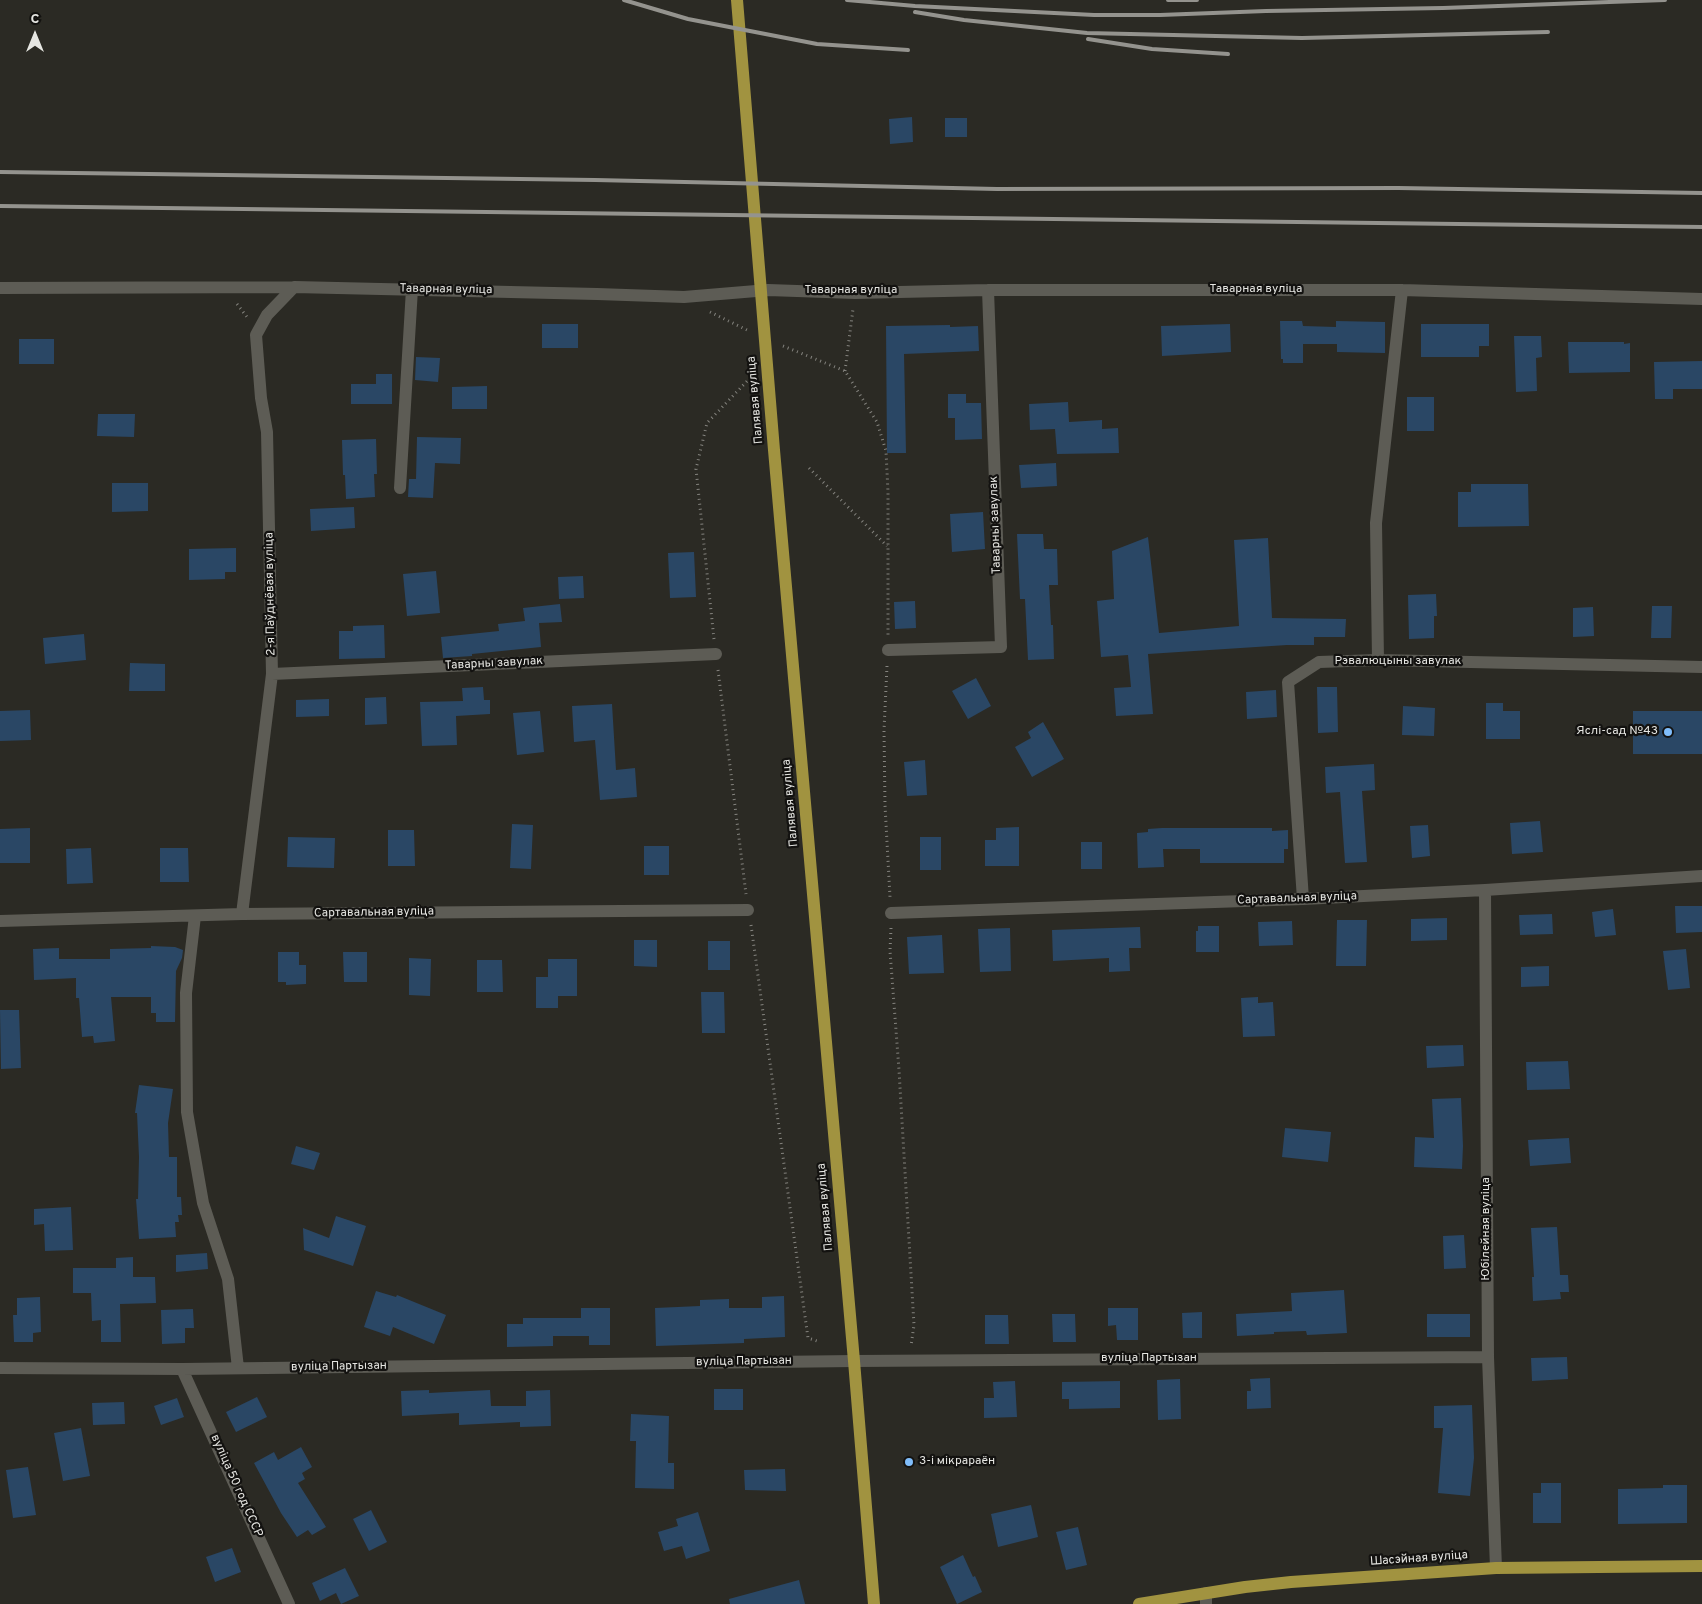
<!DOCTYPE html>
<meta charset="utf-8">
<style>
body{margin:0}
#map{position:relative;width:1702px;height:1604px;overflow:hidden;background:#2b2a24;font-family:Overpass,sans-serif}
canvas{display:block}
.north{position:absolute;left:10px;top:10px;width:50px;height:50px;-webkit-text-stroke:4px #131210;paint-order:stroke;rotate:0deg;font-size:14px;font-weight:700;line-height:20px;text-align:center;color:#e6e6e2}
.north::after{content:'';display:block;margin:auto;width:18px;height:22px;background:#e6e6e2;clip-path:polygon(50% 0,100% 100%,50% 72%,0 100%)}
</style>
<div id="map">
<canvas width="1702" height="1604"></canvas>
<div class="north">С</div>
</div>
<script>
const context = document.querySelector('canvas').getContext('2d');
context.lineJoin = 'round';
function fill(path, color) {
  context.fillStyle = color;
  context.fill(path, 'evenodd');
}
function toPath(rows) {
  const path = new Path2D();
  for (const r of rows) {
    path.moveTo(r[0], r[1]);
    for (let i = 2; i < r.length; i += 2) path.lineTo(r[i], r[i + 1]);
  }
  return path;
}
function stroke(path, color, width, dash) {
  context.strokeStyle = color;
  context.lineWidth = width;
  context.lineCap = dash ? 'butt' : 'round';
  context.setLineDash(dash || []);
  context.stroke(path);
}
function write(font, color, halo, rows, align = 'center') {
  context.font = font + ' Overpass,sans-serif';
  context.lineWidth = 4.5;
  context.setLineDash([]);
  context.textBaseline = 'middle';
  context.strokeStyle = halo;
  context.fillStyle = color;
  for (const [text, x, y, turn = 0] of rows) {
    context.save();
    context.translate(x, y);
    context.rotate((+turn || 0) * Math.PI / 180);
    context.textAlign = isNaN(turn) ? turn : align;
    if (halo) context.strokeText(text, 0, 0);
    context.fillText(text, 0, 0);
    context.restore();
  }
}
fill(toPath([
 [912,117,913,142,890,144,889,119],
 [945,118,967,118,967,137,945,137],
 [1280,321,1302,321,1303,326,1336,327,1336,321,1385,322,1385,353,1337,352,1337,344,1303,344,1303,363,1283,363,1283,359,1281,359],
 [542,324,578,324,578,348,542,348],
 [1230,324,1231,352,1162,356,1161,326],
 [1421,324,1489,324,1489,346,1479,346,1479,357,1421,357],
 [950,325,950,327,978,326,979,351,904,354,906,453,887,453,886,326],
 [1514,336,1541,336,1542,357,1536,358,1537,391,1516,392],
 [19,339,54,339,54,364,19,364],
 [1568,342,1624,342,1624,344,1630,343,1630,372,1569,373],
 [416,357,440,358,438,382,415,380],
 [1702,361,1702,389,1673,389,1673,399,1655,399,1654,362],
 [376,374,392,374,392,404,351,404,351,384,376,384],
 [487,386,487,409,452,409,452,387],
 [948,394,966,394,966,403,981,403,982,439,955,440,955,418,948,418],
 [1407,397,1434,397,1434,431,1407,431],
 [1068,402,1069,422,1102,420,1102,429,1118,428,1119,453,1057,454,1055,429,1030,430,1029,404],
 [98,414,135,414,134,437,97,436],
 [417,437,461,438,460,464,435,463,433,498,408,497,409,479,416,479],
 [376,439,377,474,374,474,375,497,346,499,345,475,343,475,342,440],
 [1056,463,1057,486,1021,488,1019,465],
 [112,483,148,483,148,511,112,512],
 [1471,484,1528,484,1529,526,1458,527,1458,492,1471,492],
 [354,507,355,528,311,531,310,509],
 [983,512,985,549,952,552,950,514],
 [1017,534,1043,534,1044,549,1057,549,1058,585,1049,585,1051,625,1053,625,1054,659,1028,660,1025,599,1020,599],
 [1148,537,1159,633,1239,626,1234,540,1268,538,1272,618,1346,619,1345,637,1314,637,1314,645,1287,645,1148,654,1153,714,1116,716,1114,688,1131,687,1128,655,1101,657,1097,601,1114,599,1112,551],
 [236,548,236,572,225,572,225,579,189,580,189,549],
 [694,552,696,597,670,598,668,553],
 [436,571,440,613,407,616,403,574],
 [583,576,584,598,559,599,558,577],
 [1436,594,1437,616,1434,616,1434,638,1409,639,1408,595],
 [915,601,916,628,895,629,894,602],
 [560,604,562,622,539,623,541,647,472,654,472,656,443,658,441,637,499,631,498,624,525,621,523,608],
 [1652,606,1672,606,1671,638,1651,638],
 [1593,607,1594,636,1573,637,1573,608],
 [384,625,385,658,339,659,339,631,353,631,353,626],
 [84,634,86,660,45,664,43,638],
 [130,663,165,664,165,691,129,691],
 [976,678,991,706,968,719,952,691],
 [483,687,484,700,490,700,490,714,456,716,457,745,422,746,420,702,463,701,462,688],
 [1317,687,1337,687,1338,732,1318,733],
 [1276,690,1277,717,1247,719,1246,692],
 [386,697,387,724,365,725,365,698],
 [329,699,329,716,296,717,296,700],
 [1486,703,1503,703,1503,711,1520,711,1520,739,1486,739],
 [612,704,616,770,635,768,637,797,600,800,595,740,574,742,572,706],
 [1403,706,1435,708,1434,736,1402,735],
 [30,710,31,740,0,741,0,711],
 [540,711,544,752,517,755,513,713],
 [1633,711,1702,711,1702,754,1633,754],
 [1043,722,1064,759,1032,777,1015,747,1031,738,1028,732],
 [925,760,927,795,907,796,904,762],
 [1374,764,1375,790,1362,791,1367,862,1345,863,1340,792,1326,793,1325,767],
 [1540,821,1543,852,1512,854,1510,823],
 [512,824,533,825,531,869,510,868],
 [1428,825,1430,856,1412,858,1410,826],
 [1019,827,1019,866,985,866,985,840,996,840,996,828],
 [30,828,30,863,0,863,0,829],
 [1162,828,1272,828,1272,831,1288,830,1288,849,1284,849,1284,863,1200,863,1200,849,1163,849,1164,867,1138,868,1137,833,1148,832,1148,829],
 [388,830,414,830,415,866,388,866],
 [288,837,335,838,334,868,287,867],
 [920,837,941,837,941,870,920,870],
 [1081,842,1102,842,1102,869,1081,869],
 [644,846,669,846,669,875,644,875],
 [91,848,93,883,67,884,66,849],
 [160,848,188,848,189,882,160,882],
 [1675,906,1702,906,1702,932,1676,933],
 [1613,909,1616,935,1595,937,1592,912],
 [1552,914,1553,934,1520,935,1519,915],
 [1447,918,1447,940,1411,941,1411,919],
 [1337,920,1367,920,1366,966,1336,966],
 [1292,921,1293,945,1259,946,1258,922],
 [1198,926,1219,926,1219,952,1196,952,1196,931,1198,931],
 [1140,927,1141,948,1129,948,1130,971,1109,972,1109,958,1053,961,1052,930],
 [1010,928,1011,971,980,972,978,929],
 [942,935,944,973,909,974,907,937],
 [634,940,657,940,657,967,634,966],
 [708,941,730,941,730,970,708,970],
 [151,946,175,947,183,950,182,958,176,971,175,1022,156,1022,156,1013,151,1013,151,997,111,997,115,1041,94,1043,93,1036,82,1037,79,998,76,998,76,978,34,980,33,949,59,948,59,959,110,959,110,949,151,948],
 [1686,949,1690,988,1668,990,1663,951],
 [278,952,299,952,299,965,306,965,306,984,286,985,286,982,278,982],
 [343,952,367,952,367,982,344,982],
 [409,958,431,959,430,996,409,995],
 [548,959,577,959,577,996,558,996,558,1008,536,1008,536,977,548,977],
 [477,960,502,960,503,992,477,992],
 [1549,966,1549,986,1521,987,1521,967],
 [701,992,724,992,725,1033,702,1033],
 [1258,997,1258,1003,1273,1002,1275,1036,1243,1037,1241,998],
 [0,1010,19,1010,21,1068,1,1069],
 [1463,1045,1464,1066,1427,1068,1426,1046],
 [1568,1061,1570,1089,1527,1090,1526,1062],
 [139,1085,173,1089,168,1123,169,1157,177,1157,177,1197,181,1197,182,1215,178,1215,179,1222,175,1222,176,1237,139,1239,136,1199,138,1199,139,1157,137,1113,135,1113],
 [1461,1098,1463,1146,1462,1169,1414,1167,1415,1137,1434,1138,1432,1099],
 [1285,1128,1331,1132,1328,1162,1282,1157],
 [1569,1138,1571,1163,1530,1166,1528,1140],
 [296,1146,320,1153,314,1170,291,1164],
 [71,1207,73,1250,45,1251,44,1224,34,1225,34,1209],
 [336,1216,366,1226,353,1266,304,1250,303,1228,329,1238],
 [1557,1227,1560,1275,1568,1275,1569,1292,1560,1292,1561,1299,1533,1301,1532,1277,1534,1277,1531,1228],
 [1464,1235,1466,1268,1444,1269,1443,1236],
 [207,1253,208,1269,176,1272,176,1255],
 [133,1257,133,1277,155,1277,156,1303,120,1304,121,1342,101,1342,101,1320,92,1321,91,1293,73,1293,73,1268,116,1268,116,1258],
 [1344,1290,1347,1333,1307,1335,1306,1331,1274,1332,1274,1334,1237,1336,1236,1314,1292,1311,1291,1293],
 [376,1291,396,1297,397,1295,446,1315,434,1344,393,1327,390,1336,364,1327],
 [784,1296,785,1337,744,1339,744,1343,656,1346,655,1308,700,1306,700,1300,729,1299,729,1308,762,1308,762,1297],
 [40,1297,41,1332,33,1333,33,1342,14,1342,13,1315,17,1315,17,1298],
 [581,1308,610,1308,610,1345,589,1345,589,1336,553,1336,553,1346,507,1347,507,1324,523,1324,523,1318,581,1318],
 [1108,1308,1138,1308,1138,1340,1117,1340,1116,1325,1108,1326],
 [193,1309,194,1328,185,1328,185,1343,162,1344,161,1310],
 [1202,1312,1202,1338,1183,1338,1182,1313],
 [1052,1314,1075,1314,1076,1342,1053,1342],
 [1427,1314,1470,1314,1470,1337,1427,1337],
 [985,1315,1008,1315,1009,1344,985,1344],
 [1567,1357,1568,1379,1532,1381,1531,1358],
 [1270,1378,1271,1408,1247,1409,1247,1391,1251,1391,1250,1379],
 [1180,1379,1181,1419,1158,1420,1157,1380],
 [1015,1381,1017,1417,984,1418,984,1398,994,1398,993,1382],
 [1120,1381,1120,1408,1069,1409,1069,1399,1062,1399,1062,1382],
 [714,1389,743,1389,743,1410,714,1410],
 [429,1390,429,1393,490,1390,491,1406,526,1406,526,1391,550,1390,551,1426,520,1427,520,1422,459,1425,459,1413,402,1416,401,1391],
 [257,1397,267,1417,236,1432,226,1412],
 [177,1398,184,1417,161,1425,154,1406],
 [124,1402,125,1424,93,1425,92,1403],
 [1472,1405,1474,1458,1470,1496,1438,1493,1443,1428,1434,1428,1434,1406],
 [631,1414,669,1416,668,1463,674,1463,674,1489,635,1488,636,1441,630,1441],
 [81,1428,90,1476,63,1481,54,1433],
 [301,1447,312,1467,302,1473,305,1479,298,1483,326,1527,312,1535,308,1530,297,1537,281,1513,254,1463,274,1452,278,1460],
 [28,1467,36,1515,13,1518,6,1470],
 [785,1469,786,1491,745,1490,744,1470],
 [1541,1483,1561,1483,1561,1523,1533,1523,1533,1493,1541,1493],
 [1663,1485,1687,1485,1687,1523,1618,1524,1618,1489,1663,1488],
 [1031,1505,1038,1537,998,1547,991,1514],
 [371,1510,387,1542,369,1551,353,1519],
 [698,1512,710,1551,686,1559,682,1546,664,1551,658,1532,678,1526,676,1519],
 [1078,1527,1087,1565,1066,1570,1056,1532],
 [232,1548,241,1572,215,1582,206,1557],
 [963,1555,973,1577,975,1576,982,1592,957,1604,940,1567],
 [345,1568,359,1596,341,1604,336,1593,320,1601,312,1583],
 [799,1580,805,1604,730,1604,729,1599]
]), '#2a4765');
stroke(toPath([
 [237,304,247,317],
 [710,312,747,330],
 [783,346,845,371,877,422,886,451,888,492,888,635],
 [845,371,853,309],
 [809,468,887,546],
 [714,639,696,469,707,423,751,377],
 [887,666,884,730,885,805,890,897],
 [718,670,746,894],
 [751,925,808,1338,817,1341],
 [891,928,890,951,899,1070,914,1325,911,1346]
]), '#85847f', 3, [1, 4]);
stroke(toPath([
 [0,288,294,287,597,294,684,297,768,290,855,293,988,290,1402,290,1702,299],
 [400,488,412,289],
 [888,650,1001,647,988,290],
 [1378,660,1376,523,1402,290],
 [272,674,716,654],
 [1485,890,1488,1357,1496,1568],
 [1303,899,1288,682,1319,662,1378,660,1702,667],
 [891,913,1303,899,1485,890,1702,876],
 [242,914,272,674,267,432,261,398,256,335,267,315,294,287],
 [195,916,186,993,187,1112,203,1203,228,1279,238,1368],
 [0,921,242,914,748,910],
 [0,1368,182,1369,854,1361,1488,1357],
 [182,1369,289,1604],
 [1206,1604,1206,1593]
]), '#5d5c55', 12);
stroke(toPath([
 [737,0,774,450,854,1361,874,1604],
 [1139,1604,1245,1587,1291,1582,1496,1568,1702,1566]
]), '#a19340', 12);
stroke(toPath([
 [624,0,688,19,817,44,908,50],
 [847,0,915,6,1094,15,1160,15,1266,11,1443,8,1665,0],
 [1168,0,1197,0],
 [915,12,964,20,1087,33,1302,38,1548,32],
 [1088,39,1152,49,1228,54],
 [0,172,595,180,997,189,1398,188,1702,193],
 [0,206,1702,227]
]), '#94938e', 4);
for (const [x, y, r, color] of [
 [1668,732,5,"#80bdfa"],
 [909,1462,5,"#80bdfa"]
]) {
  const dot = new Path2D();
  dot.arc(x, y, r, 0, 2 * Math.PI);
  context.fillStyle = color;
  context.fill(dot);
  stroke(dot, '#131210', 2);
}
write('12px', '#e6e6e2', '#131210', [
 ["Таварная вуліца",446,290,1],
 ["Таварная вуліца",1256,290],
 ["Таварная вуліца",851,291],
 ["Палявая вуліца",756,400,-95],
 ["Таварны завулак",996,525,-92],
 ["2-я Паўднёвая вуліца",271,594,-91],
 ["Рэвалюцыны завулак",1398,662],
 ["Таварны завулак",494,664,-3],
 ["Палявая вуліца",791,803,-95],
 ["Сартавальная вуліца",1297,899,-2],
 ["Сартавальная вуліца",374,913,-1],
 ["Палявая вуліца",826,1207,-95],
 ["Юбілейная вуліца",1487,1229,-90],
 ["вуліца Партызан",1149,1359],
 ["вуліца Партызан",744,1362,-1],
 ["вуліца Партызан",339,1367,-1],
 ["вуліца 50 год СССР",236,1486,66],
 ["Шасэйная вуліца",1419,1559,-4]
]);
write('12px', '#e6e6e2', '#131210', [
 ["Яслі-сад №43",1658,732],
 ["3-і мікрараён",919,1462,"left"]
], 'right');
</script>
